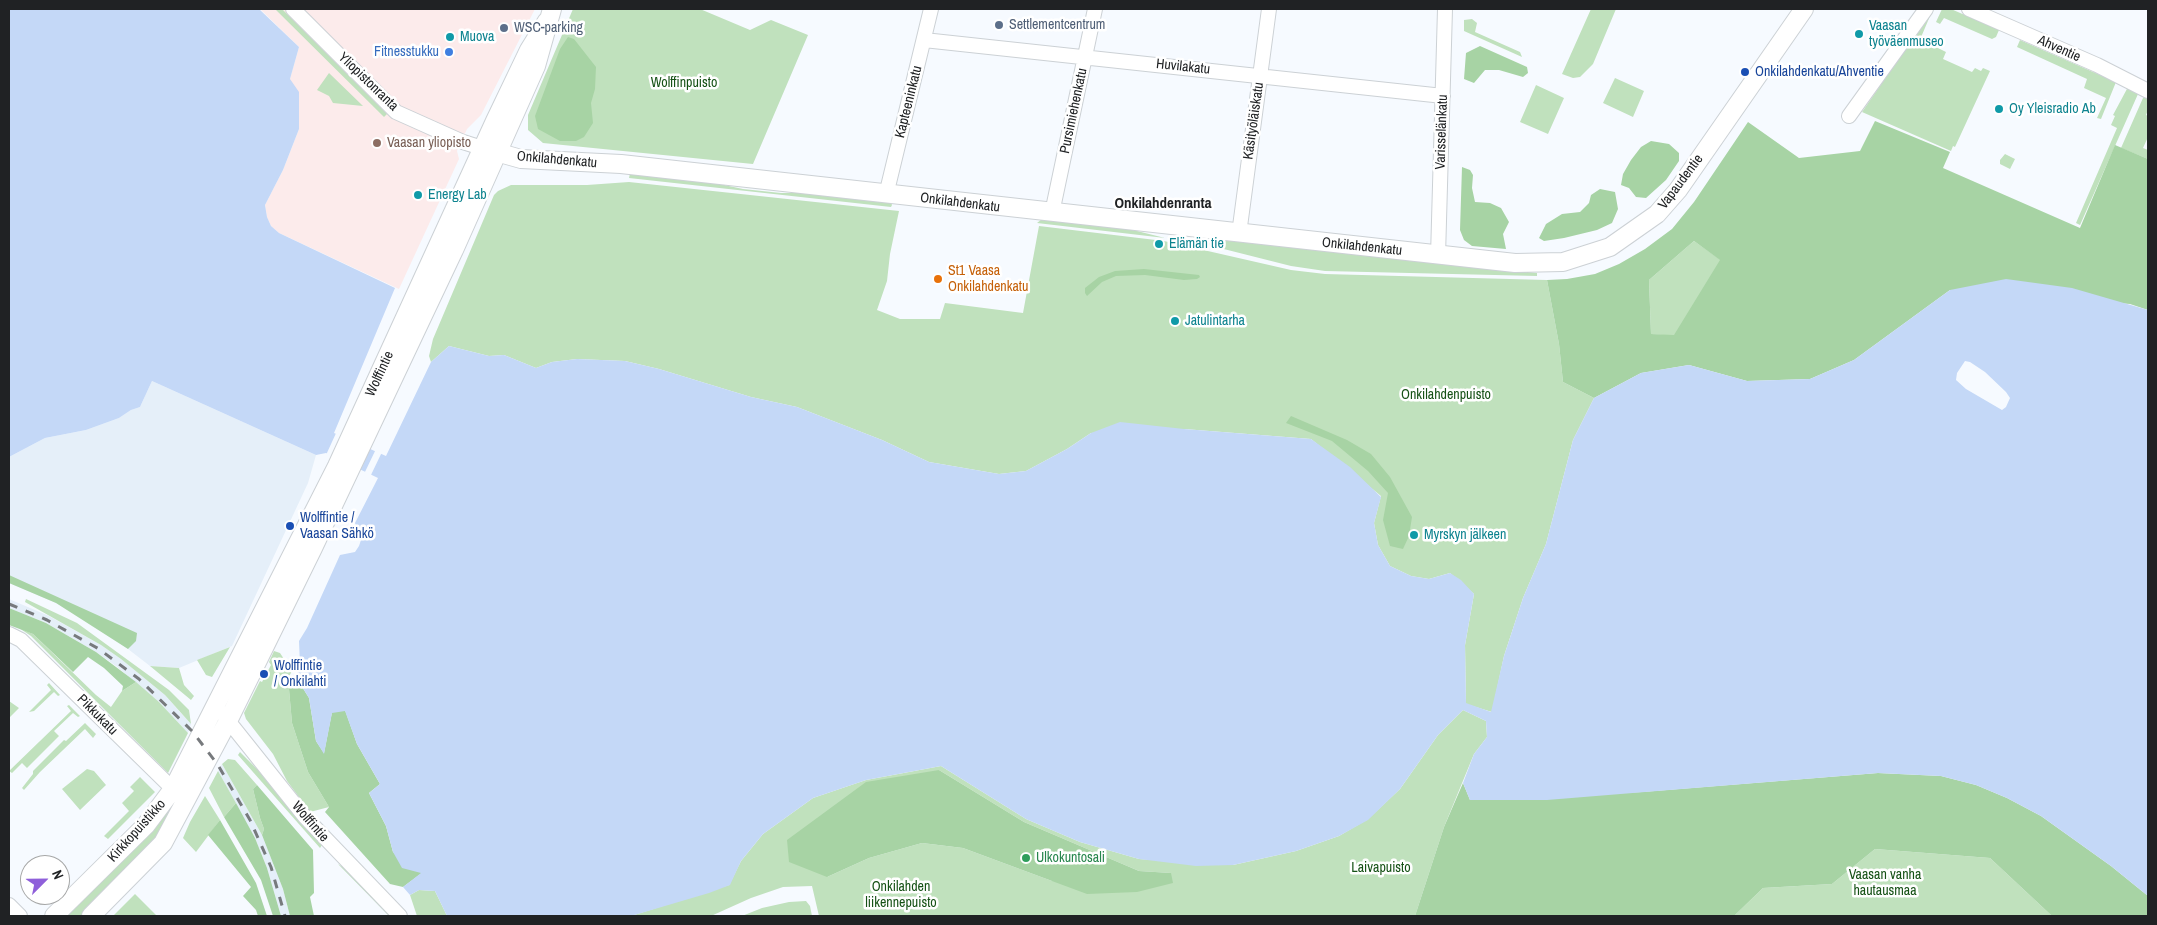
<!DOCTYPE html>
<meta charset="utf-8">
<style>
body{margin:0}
#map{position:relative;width:2157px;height:925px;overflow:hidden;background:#f6faff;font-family:"Archivo Narrow",sans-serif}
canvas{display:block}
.frame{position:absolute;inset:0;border:10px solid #202224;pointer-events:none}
.north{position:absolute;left:20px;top:855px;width:50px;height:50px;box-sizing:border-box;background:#fff;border:1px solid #a6a7a7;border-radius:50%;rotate:67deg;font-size:14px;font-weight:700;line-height:20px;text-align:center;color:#202224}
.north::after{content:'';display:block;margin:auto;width:18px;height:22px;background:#8f60da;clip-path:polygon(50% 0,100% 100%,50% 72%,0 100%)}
</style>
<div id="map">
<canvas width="2157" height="925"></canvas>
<div class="frame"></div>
<div class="north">N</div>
</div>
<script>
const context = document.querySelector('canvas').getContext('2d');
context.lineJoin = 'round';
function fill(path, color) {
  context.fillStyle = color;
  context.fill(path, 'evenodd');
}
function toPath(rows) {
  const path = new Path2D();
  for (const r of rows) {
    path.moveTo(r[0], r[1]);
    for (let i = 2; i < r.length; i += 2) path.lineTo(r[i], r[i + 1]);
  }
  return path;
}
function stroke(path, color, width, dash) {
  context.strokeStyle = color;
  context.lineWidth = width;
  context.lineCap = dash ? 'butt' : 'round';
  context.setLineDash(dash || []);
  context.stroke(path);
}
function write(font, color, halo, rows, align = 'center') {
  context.font = font + ' "Archivo Narrow",sans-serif';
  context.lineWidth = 5;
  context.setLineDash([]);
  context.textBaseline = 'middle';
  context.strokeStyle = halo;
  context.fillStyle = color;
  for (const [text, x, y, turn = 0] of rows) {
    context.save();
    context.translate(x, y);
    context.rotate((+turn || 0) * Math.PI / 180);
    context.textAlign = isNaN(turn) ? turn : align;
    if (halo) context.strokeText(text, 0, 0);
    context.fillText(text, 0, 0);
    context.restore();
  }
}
fill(toPath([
 [152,381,316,455,308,483,232,646,179,668,150,666,128,649,80,617,56,603,9,583,9,457,45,438,86,430,119,418,131,410,140,407],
 [9,599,49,616,101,645,121,659,165,695,179,711,191,724,188,733,159,702,116,666,96,652,46,623,9,608],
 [222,764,262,835,283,889,290,916,281,916,267,868,255,838,218,771]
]), '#e5eff9');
fill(toPath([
 [260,9,535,9,481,115,467,129,457,151,459,159,399,289,279,233,271,226,267,217,265,205,283,170,299,129,290,79,299,47]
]), '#fcebeb');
fill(toPath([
 [275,9,282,9,387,114,384,117],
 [573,9,700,9,750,30,771,20,808,35,753,164,543,143,528,130,528,115],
 [1591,9,1616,9,1593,64,1580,77,1573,78,1562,74],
 [1933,9,1919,42,1932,45,1946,52,1943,59,1972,72,1975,68,1981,71,1983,68,1990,71,1955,147,1953,146,1951,151,1862,112],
 [1942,9,1951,9,1999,30,1996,37,1992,39,1944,18,1940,24,1936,22],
 [1472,19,1477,23,1475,32,1520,52,1522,57,1464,31,1464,20],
 [2020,40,2116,82,2101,119,2097,118,2106,98,2084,88,2087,79,2017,47],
 [329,73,363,106,333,103,329,96,317,90],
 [1615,78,1644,91,1633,117,1603,103],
 [1536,85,1564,98,1548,134,1520,122],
 [2128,87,2138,90,2138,94,2080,225,2076,223,2117,128,2111,125,2115,116,2113,115],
 [2148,95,2148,110,2146,115,2148,116,2148,137,2143,148,2148,150,2148,159,2121,148,2143,98],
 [2005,154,2015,159,2010,169,2000,164,2000,160],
 [630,173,715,183,743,189,781,193,806,193,891,202,892,205,891,207,629,178],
 [629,182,899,211,890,254,887,281,877,310,900,319,940,319,945,303,1023,313,1039,226,1164,241,1291,270,1325,274,1547,280,1559,344,1563,382,1594,398,1573,440,1546,544,1523,598,1504,656,1492,712,1466,704,1465,645,1474,594,1450,573,1429,579,1411,576,1390,566,1378,545,1374,523,1381,496,1311,439,1184,429,1091,433,1067,449,1026,471,999,474,929,462,882,440,797,407,751,397,659,369,625,361,577,359,552,362,536,368,504,355,489,356,449,346,431,362,429,356,433,339,494,195,498,191,511,185,587,185],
 [1042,219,1129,229,1165,238,1037,223],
 [1215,239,1537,273,1537,276,1325,271,1291,266,1200,243],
 [1694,241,1749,280,1735,341,1651,334,1649,280],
 [26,599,77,623,169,690,189,710,191,724,165,695,121,659,101,645,25,602],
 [19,628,33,634,96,695,111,707,122,691,136,682,159,702,188,733,168,773,31,636],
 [230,647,212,677,206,675,197,660],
 [274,651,280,653,292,671,288,678,292,723,308,772,329,807,310,812,287,781,273,754,246,719,244,713,260,681,262,682,271,665,269,662],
 [150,666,179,668,184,685,194,696,191,700],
 [49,683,60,695,58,696,54,692,34,711,29,712,51,690,47,685],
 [9,701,19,708,9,718],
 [69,705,80,716,78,717,73,713,54,731,59,736,27,768,22,763,12,773,9,771,71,711,67,706],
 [1463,710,1486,721,1487,737,1474,754,1444,827,1415,916,819,916,812,886,783,887,751,898,711,916,631,916,729,885,741,861,763,834,813,798,866,780,941,766,1026,819,1080,842,1139,859,1233,865,1296,851,1339,836,1368,819,1400,789,1438,735],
 [939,770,1024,822,1139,871,1171,873,1052,881,963,848,922,843,869,858,827,877],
 [85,723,96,734,93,738,85,729,40,772,24,790,22,788,33,774,33,771,64,740,66,741],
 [240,752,264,776,322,845,320,848,238,755],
 [228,759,235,760,257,785,253,789,260,818,264,829,262,835,222,764],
 [87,769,94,771,106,785,80,810,62,789],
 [218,771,236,803,224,817,209,788],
 [140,777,155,792,108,839,104,836,129,811,122,803,134,791,130,787],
 [180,792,164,829,84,916,62,916,164,815],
 [205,796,220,820,196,852,183,838,190,822],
 [1875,849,1990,858,2052,916,1734,916,1763,888,1832,884],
 [338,864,348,870,393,916,389,916],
 [419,890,435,891,447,916,417,916,410,895],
 [135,894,157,916,124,916,122,915,113,916],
 [806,901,810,906,812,916,742,916,762,908,789,902]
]), '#c0e1bd');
fill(toPath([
 [568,37,574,39,596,67,595,89,591,103,593,123,584,137,576,141,560,141,538,129,535,116,560,49],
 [1480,46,1527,67,1528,73,1523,77,1499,70,1485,70,1474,83,1464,79,1466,53],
 [1875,121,1950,152,1943,168,2080,228,2115,145,2148,159,2148,310,2130,304,1950,290,1854,360,1810,379,1747,381,1689,365,1641,373,1594,398,1563,382,1559,344,1547,280,1567,279,1595,274,1619,264,1645,249,1672,229,1694,202,1748,122,1799,158,1860,151],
 [1694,241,1720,260,1674,335,1651,334,1649,280],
 [1651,141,1669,144,1679,153,1679,161,1666,180,1646,198,1636,197,1629,188,1621,185,1623,174,1631,160,1641,147],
 [1462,167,1470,170,1473,175,1472,188,1475,202,1490,203,1501,208,1509,222,1503,234,1506,249,1472,246,1464,240,1460,230],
 [1600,189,1615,192,1618,209,1612,223,1597,230,1564,238,1544,241,1539,238,1546,224,1562,214,1580,212,1589,203,1591,195],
 [1144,269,1199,275,1200,277,1197,279,1184,280,1145,275,1116,276,1102,282,1087,296,1085,293,1085,288,1099,277,1115,271],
 [1291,416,1347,440,1371,454,1390,477,1412,517,1409,536,1403,549,1390,546,1383,520,1388,493,1368,471,1332,441,1286,423],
 [9,575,137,633,136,641,128,649,56,603,9,583],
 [9,608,46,623,70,637,96,652,136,682,122,691,123,686,104,668,88,657,73,672,33,634,9,625],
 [296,677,309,698,316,741,324,753,332,712,345,710,357,744,380,784,369,793,386,826,393,852,422,873,403,887,390,884,325,812,329,807,308,772,292,723,288,678],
 [939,770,1024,822,1139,871,1171,873,1173,883,1137,892,1087,894,963,848,922,843,869,858,827,877,789,862,787,840,866,782],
 [1878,773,1941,776,1976,785,2007,798,2041,816,2111,866,2148,896,2148,916,2052,916,1990,858,1875,849,1832,884,1763,888,1734,916,1415,916,1444,827,1463,783,1470,800,1642,792],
 [257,785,313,850,314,893,310,897,314,916,290,916,283,889,262,835,264,829,260,818,253,789],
 [236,803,255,838,267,868,281,916,273,916,261,880,224,817],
 [220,820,256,883,267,916,258,916,256,910,243,896,251,887,208,835]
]), '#a7d3a4');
fill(toPath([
 [9,9,259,9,299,47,290,79,299,92,299,129,283,170,265,205,267,217,271,226,279,233,395,288,334,433,386,456,431,362,449,346,489,356,504,355,536,368,552,362,577,359,625,361,659,369,751,397,797,407,882,440,929,462,999,474,1026,471,1067,449,1091,433,1120,422,1184,429,1311,439,1350,467,1381,497,1374,523,1378,545,1390,566,1411,576,1429,579,1450,573,1461,580,1474,594,1465,645,1466,703,1491,712,1504,656,1523,598,1546,544,1573,440,1594,398,1641,373,1689,365,1747,381,1810,379,1854,360,1950,290,2006,279,2072,288,2148,310,2148,896,2111,866,2041,816,2007,798,1976,785,1941,776,1878,773,1547,800,1470,800,1463,783,1474,754,1487,737,1486,721,1463,710,1438,735,1400,789,1368,820,1339,836,1296,851,1233,865,1196,866,1139,859,1080,842,1026,819,941,766,866,780,813,798,763,834,741,861,730,885,709,893,631,916,447,916,435,891,419,890,410,895,403,887,421,873,402,868,393,852,386,826,369,793,380,784,357,744,345,711,332,713,324,754,316,741,309,698,296,677,300,665,299,641,307,628,340,555,355,552,359,546,361,540,355,523,378,478,326,453,316,455,152,381,140,407,131,410,119,418,86,430,45,438,9,457],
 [1965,361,1970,362,1985,372,2006,392,2010,398,2006,407,2002,410,1966,389,1956,380,1957,373]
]), '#c4d8f7');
fill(toPath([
 [337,431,368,445,357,470,326,455],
 [376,449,382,452,370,477,364,474]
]), '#f6faff');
const minor = toPath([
 [293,9,396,112,463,142,482,148],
 [1969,9,2097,65,2148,91],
 [924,40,1443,96],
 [1849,116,1926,9],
 [886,195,931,9],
 [1052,213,1095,9],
 [1239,234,1269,9],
 [1438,256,1445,9],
 [9,634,21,640,173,789],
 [222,713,305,817,400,916],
 [9,905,20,916]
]);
const major = toPath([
 [482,148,521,159,621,164,1515,263,1563,262,1610,247,1657,214,1678,190,1804,9],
 [54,916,146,825,173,789,337,466,495,121,529,50,547,21],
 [91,916,163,843,228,721,313,548,454,250,536,66,552,9]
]);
stroke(minor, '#ccd1d5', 16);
stroke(major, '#ccd1d5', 20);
stroke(minor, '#fff', 14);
stroke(major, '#fff', 18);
stroke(toPath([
 [9,604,47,620,99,649,139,679,192,731,218,765,250,820,271,867,285,916]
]), '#777a7d', 3, [9, 9]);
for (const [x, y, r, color] of [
 [999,25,5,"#5c6f8a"],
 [504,28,5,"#5c6f8a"],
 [1859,34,5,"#0f9aa8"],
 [450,37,5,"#0f9aa8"],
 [449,52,5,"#3f7fe0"],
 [1745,72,5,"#1a4fb4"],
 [1999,109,5,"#0f9aa8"],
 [377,143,5,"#8d6e63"],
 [418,195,5,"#0f9aa8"],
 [1159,244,5,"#0f9aa8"],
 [938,279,5,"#e8710a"],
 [1175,321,5,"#0f9aa8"],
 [290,526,5,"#1a4fb4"],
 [1414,535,5,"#0f9aa8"],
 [264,674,5,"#1a4fb4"],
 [1026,858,5,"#2e9e5b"]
]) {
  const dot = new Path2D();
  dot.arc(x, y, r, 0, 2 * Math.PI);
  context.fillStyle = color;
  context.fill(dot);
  stroke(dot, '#fff', 2);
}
write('14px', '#4e5e75', '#fff', [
 ["Settlementcentrum",1009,25],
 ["WSC-parking",514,28]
], 'left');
write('14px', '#0d838f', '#fff', [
 ["Vaasan",1869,26],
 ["työväenmuseo",1869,42],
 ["Muova",460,37],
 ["Oy Yleisradio Ab",2009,109],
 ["Energy Lab",428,195],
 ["Elämän tie",1169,244],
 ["Jatulintarha",1185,321],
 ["Myrskyn jälkeen",1424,535]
], 'left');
write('14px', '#202224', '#fff', [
 ["Ahventie",2059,49,24],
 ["Huvilakatu",1183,67,6],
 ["Yliopistonranta",368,82,44],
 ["Kapteeninkatu",909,102,-76],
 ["Pursimiehenkatu",1074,111,-78],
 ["Käsityöläiskatu",1254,121,-82],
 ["Varisselänkatu",1442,132,-88],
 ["Onkilahdenkatu",557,160,5],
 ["Vapaudentie",1681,182,-53],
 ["Onkilahdenkatu",960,203,7],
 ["Onkilahdenkatu",1362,247,6],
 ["Wolffintie",380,374,-65],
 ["Pikkukatu",97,715,45],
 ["Wolffintie",310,822,49],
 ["Kirkkopuistikko",137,831,-48]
]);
write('14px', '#366cbe', '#fff', [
 ["Fitnesstukku",439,52]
], 'right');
write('14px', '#164399', '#fff', [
 ["Onkilahdenkatu/Ahventie",1755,72],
 ["Wolffintie /",300,518],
 ["Vaasan Sähkö",300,534],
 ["Wolffintie",274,666],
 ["/ Onkilahti",274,682]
], 'left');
write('14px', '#155115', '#fff', [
 ["Wolffinpuisto",684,83],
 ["Onkilahdenpuisto",1446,395],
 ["Laivapuisto",1381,868],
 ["Vaasan vanha",1885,875],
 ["hautausmaa",1885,891],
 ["Onkilahden",901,887],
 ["liikennepuisto",901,903]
]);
write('14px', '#785e54', '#fff', [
 ["Vaasan yliopisto",387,143]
], 'left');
write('14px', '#c56008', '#fff', [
 ["St1 Vaasa",948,271],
 ["Onkilahdenkatu",948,287]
], 'left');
write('14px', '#27864d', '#fff', [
 ["Ulkokuntosali",1036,858]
], 'left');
write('bold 15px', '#202224', '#fff', [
 ["Onkilahdenranta",1163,204]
]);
</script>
